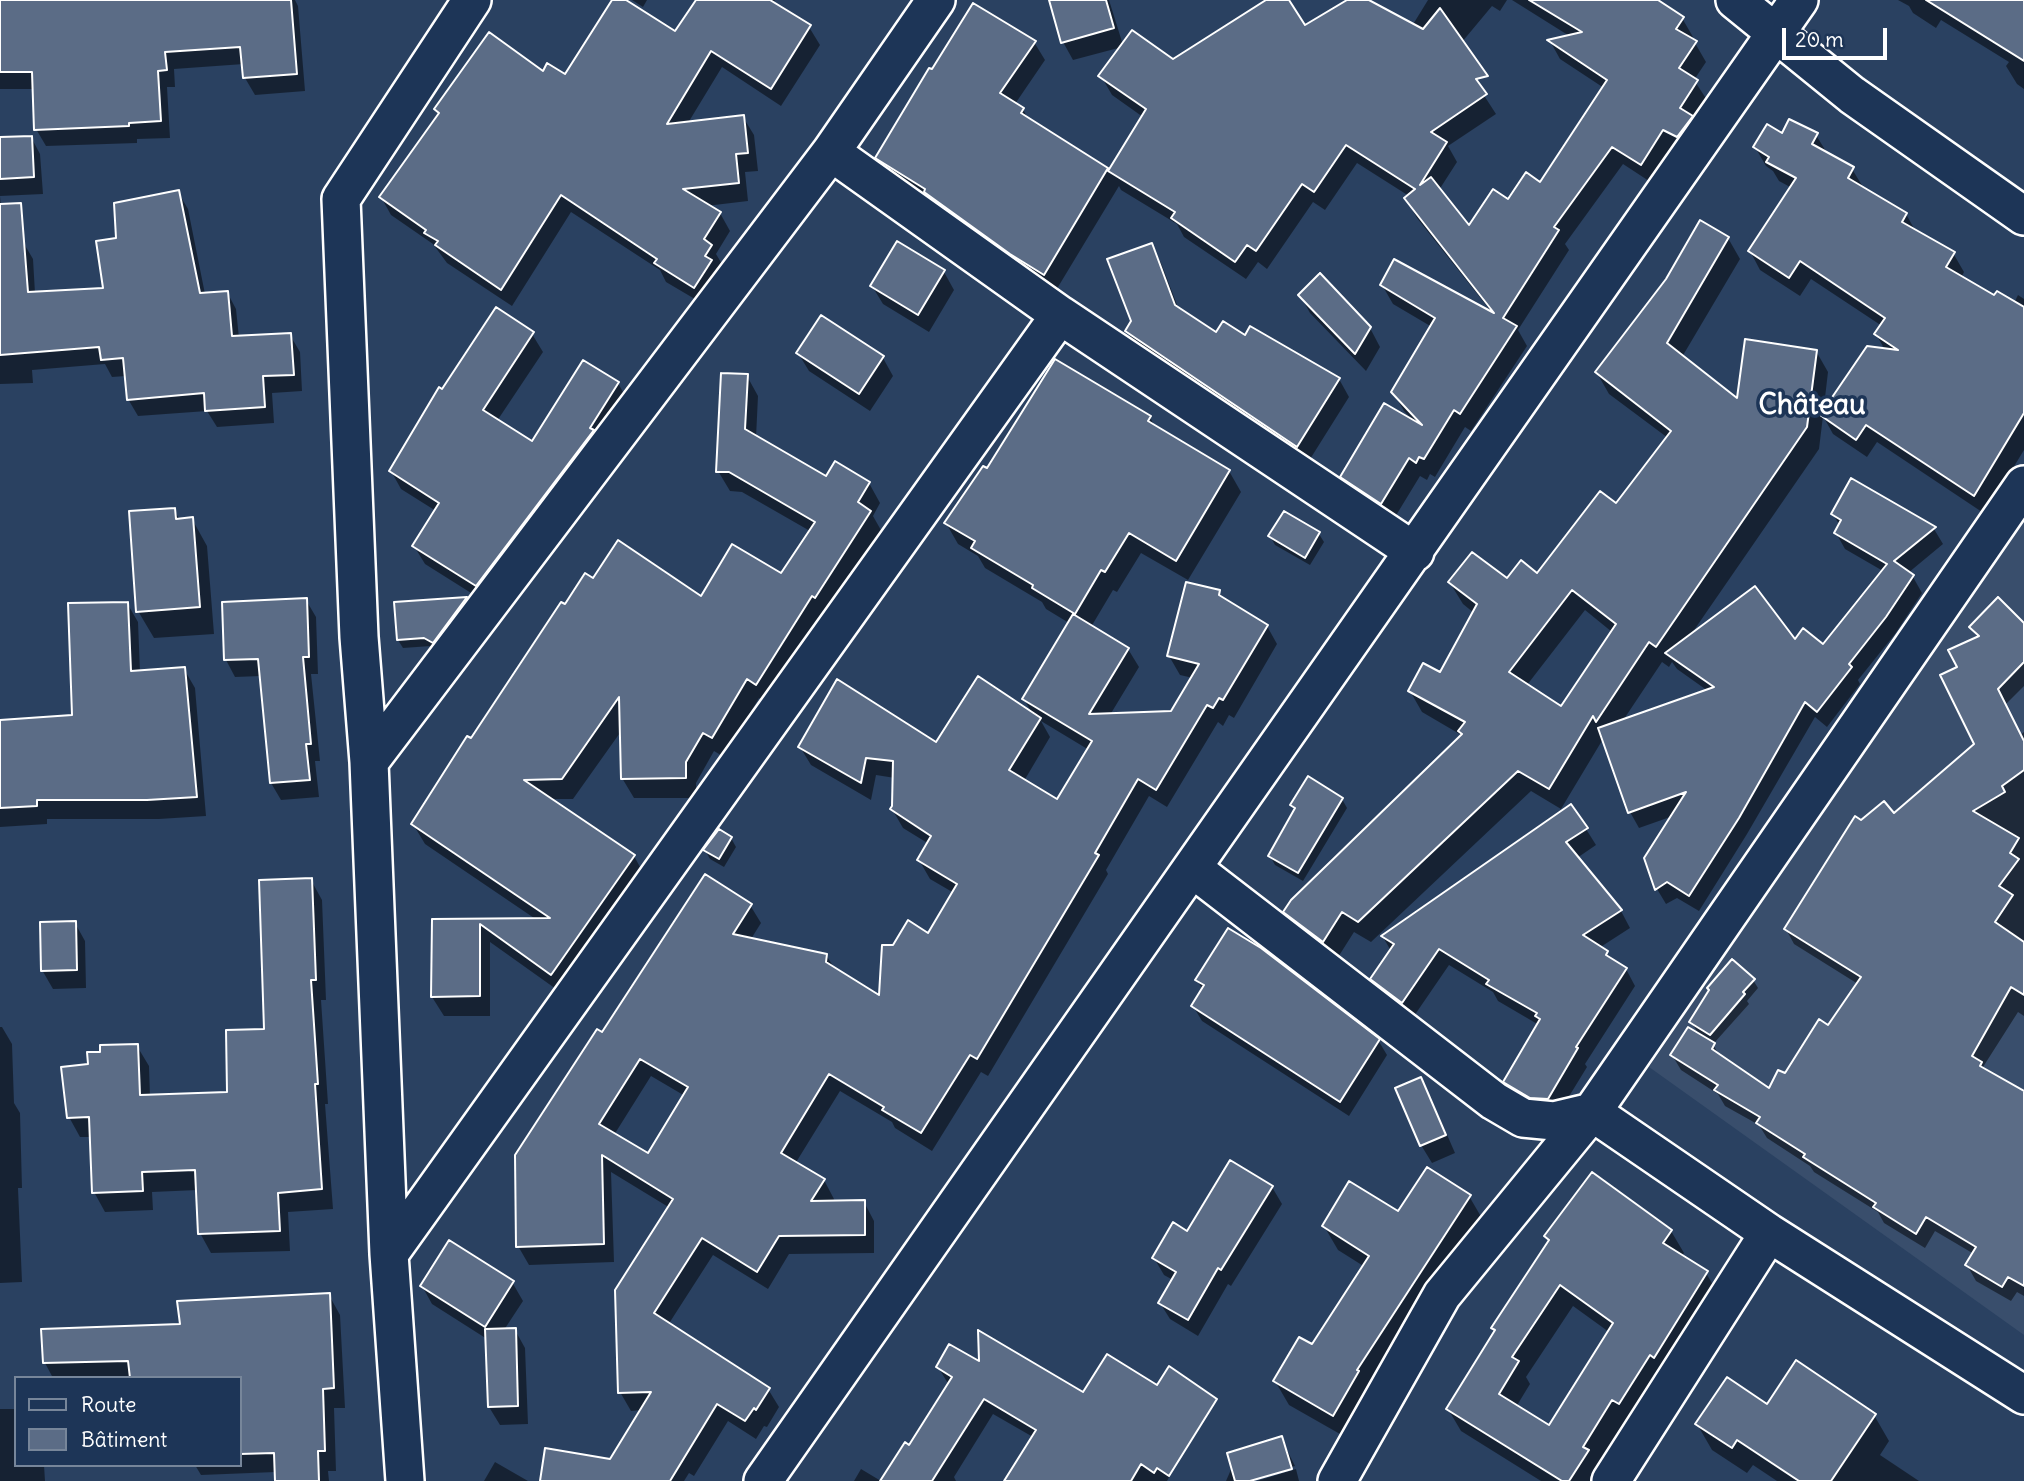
<!DOCTYPE html>
<meta charset="utf-8">
<style>
body{margin:0}
#map{position:relative;width:2024px;height:1481px;overflow:hidden;background:#2a4161;font-family:Delius,sans-serif}
canvas{display:block}
.legend{position:absolute;left:14px;top:1376px;width:228px;height:91px;box-sizing:border-box;background:#1d3557;border:2px solid #77869a;margin:0;padding:9px 12px;list-style:none;font-size:21px;color:#fff}
.legend li{display:flex;align-items:center;gap:14px;height:35px}
.legend b{width:35px;border:2px solid #77869a}
.scale{position:absolute;left:1782px;top:28px;width:105px;height:32px;box-sizing:border-box;border:4px solid #fff;border-top:0;padding-left:9px;font-size:21px;line-height:24px;white-space:nowrap;color:#fff;-webkit-text-stroke:5px #1d3557;paint-order:stroke}
</style>
<div id="map">
<canvas width="2024" height="1481"></canvas>
<ul class="legend">
<li><b style="height:9px;background:#1d3557"></b>Route</li>
<li><b style="height:19px;background:#5b6c86"></b>Bâtiment</li>
</ul>
<div class="scale">20 m</div>
</div>
<script>
const context = document.querySelector('canvas').getContext('2d');
context.lineJoin = 'round';
function fill(path, color) {
  context.fillStyle = color;
  context.fill(path, 'evenodd');
}
function toPath(rows) {
  const path = new Path2D();
  for (const r of rows) {
    path.moveTo(r[0], r[1]);
    for (let i = 2; i < r.length; i += 2) path.lineTo(r[i], r[i + 1]);
  }
  return path;
}
function stroke(path, color, width, dash) {
  context.strokeStyle = color;
  context.lineWidth = width;
  context.lineCap = dash ? 'butt' : 'round';
  context.setLineDash(dash || []);
  context.stroke(path);
}
function write(font, color, halo, rows, align = 'center') {
  context.font = font + ' Delius,sans-serif';
  context.lineWidth = 7;
  context.setLineDash([]);
  context.textBaseline = 'middle';
  context.strokeStyle = halo;
  context.fillStyle = color;
  for (const [text, x, y, turn = 0] of rows) {
    context.save();
    context.translate(x, y);
    context.rotate((+turn || 0) * Math.PI / 180);
    context.textAlign = isNaN(turn) ? turn : align;
    if (halo) context.strokeText(text, 0, 0);
    context.fillText(text, 0, 0);
    context.restore();
  }
}
fill(toPath([
 [2024,513,2024,1335,1649,1067]
]), '#394e6c');
fill(toPath([
 [0,0,295,0,298,6,305,91,255,95,245,78,244,64,174,69,175,87,167,87,170,138,137,139,137,143,46,146,36,129,34,89,0,89],
 [614,0,623,0,676,34,698,0,775,0,773,4,809,27,820,45,781,106,722,67,688,123,743,117,754,135,758,171,745,172,748,201,706,206,720,213,730,231,716,254,722,264,717,272,721,280,705,305,666,282,660,270,571,212,512,306,447,263,433,244,391,215,381,197,439,115,436,109,543,73,566,77],
 [632,0,647,0,643,7],
 [1056,0,1109,0,1123,45,1173,62,1269,0,1287,0,1304,27,1350,0,1365,0,1412,26,1428,0,1507,0,1500,11,1492,6,1462,42,1465,66,1496,114,1448,146,1457,162,1439,190,1470,228,1509,201,1540,184,1604,88,1560,59,1550,41,1571,37,1512,0,1655,0,1682,18,1693,37,1691,40,1695,43,1706,62,1694,80,1707,100,1652,183,1623,164,1565,244,1569,250,1518,330,1527,346,1471,431,1465,427,1435,477,1430,474,1427,480,1420,476,1392,522,1353,496,1342,477,1413,420,1404,411,1393,392,1432,327,1393,304,1382,285,1494,315,1417,218,1406,199,1409,196,1357,163,1325,210,1313,202,1267,269,1258,262,1246,279,1184,237,1177,224,1121,190,1119,186,1055,292,888,176,877,158,1034,42,1045,60,1015,104,1023,109,1029,121,1107,169,1109,173,1143,117,1112,95,1101,76,1122,47,1073,60,1063,42],
 [1898,0,2024,0,2024,89,2017,84,2006,66,2009,62,1941,20,1936,28,1913,13,1909,6],
 [1783,135,1816,135,1827,153,1852,169,1863,187,1906,214,1916,232,1953,253,1964,272,1961,278,1995,298,2014,303,2018,295,2024,299,2024,450,1985,514,1877,442,1867,457,1833,434,1823,416,1819,449,1690,636,1795,642,1824,647,1883,571,1845,549,1836,533,1840,526,1833,514,1851,481,1934,529,1943,544,1908,573,1913,577,1922,593,1895,634,1858,680,1860,684,1827,727,1815,717,1747,834,1699,911,1677,898,1666,904,1657,889,1646,859,1673,816,1639,828,1630,812,1603,739,1561,809,1531,791,1371,942,1354,932,1335,962,1298,933,1285,912,1463,736,1422,712,1410,691,1441,674,1474,613,1463,604,1450,583,1507,581,1537,575,1616,506,1668,438,1609,394,1597,373,1728,238,1740,259,1682,357,1738,401,1816,351,1828,372,1823,415,1885,350,1876,334,1882,326,1811,279,1800,296,1760,270,1750,251,1792,188,1779,181,1773,171,1766,166,1755,147],
 [1585,610,1612,632,1561,708,1527,685],
 [1662,662,1669,667,1672,662,1677,669,1708,691,1622,722],
 [31,137,40,154,43,194,0,196,4,243,23,242,33,259,35,293,105,290,118,240,178,192,188,209,205,294,227,292,236,309,239,338,290,335,300,352,302,391,272,393,274,423,217,427,207,411,138,416,128,399,126,376,112,377,105,364,32,370,33,383,0,384,0,139],
 [1151,245,1161,263,1179,310,1216,334,1245,338,1339,379,1349,397,1307,464,1138,349,1127,331,1133,322],
 [944,272,954,290,929,332,883,304,872,286],
 [1300,295,1370,328,1380,347,1366,371,1310,313],
 [532,334,543,352,497,421,533,444,618,383,628,401,487,603,425,564,414,546,436,511,401,489,391,471,443,392],
 [798,353,883,358,893,376,870,411,809,371],
 [747,376,758,396,756,438,827,478,869,483,880,503,873,516,882,532,767,703,759,698,724,757,714,751,696,783,696,798,634,798,622,778,622,730,573,799,549,799,634,856,645,876,563,994,490,942,490,1016,444,1016,432,997,434,921,537,920,425,844,413,824,565,607,593,580,702,598,781,576,810,531,742,492,730,491,718,471],
 [1150,417,1155,427,1229,471,1241,492,1188,580,1141,553,1117,592,1113,590,1091,627,1128,649,1139,667,1110,715,1172,713,1193,678,1180,675,1169,656,1219,592,1223,600,1267,626,1277,644,1234,718,1229,715,1223,726,1218,722,1167,807,1149,796,1106,870,1108,874,988,1076,981,1072,932,1151,895,1128,892,1122,840,1091,795,1164,824,1180,834,1199,832,1203,864,1202,874,1221,874,1253,789,1254,768,1289,713,1255,668,1325,768,1389,779,1407,767,1427,764,1426,756,1439,728,1421,694,1476,689,1473,684,1481,541,1481,611,1461,642,1410,631,1411,620,1392,670,1208,611,1172,614,1262,529,1265,518,1246,602,1034,750,905,761,923,751,939,826,955,835,969,881,998,894,947,929,935,954,893,930,879,919,860,929,844,903,828,892,809,895,778,876,775,871,800,811,765,800,747,936,744,1033,715,1024,699,1069,623,1046,609,1042,602,985,568,978,556,958,544,946,523,988,471],
 [1041,721,1089,750,1058,801,1024,781,1050,737],
 [651,1076,685,1096,649,1155,614,1135],
 [174,510,180,520,192,519,207,546,214,634,154,638,138,611],
 [1319,534,1324,542,1310,565,1275,545,1270,536],
 [466,599,471,607,438,651,431,646,403,648,398,640,396,604],
 [306,600,316,617,318,674,311,674,320,761,315,761,319,797,281,800,271,783,261,676,235,677,226,660],
 [127,603,138,622,140,672,184,669,195,688,206,816,159,819,47,819,47,824,0,827,0,722,74,717],
 [2024,625,2024,686,2005,705,2020,735,2024,732,2024,1016,2018,1012,1983,1067,1986,1071,2024,1093,2024,1296,2017,1292,2011,1301,1976,1281,1967,1265,1974,1254,1935,1231,1925,1248,1884,1223,1878,1212,1814,1172,1810,1166,1767,1138,1759,1125,1725,1106,1718,1094,1681,1070,1672,1055,1700,1036,1691,1022,1753,980,1758,988,1747,1001,1749,1004,1715,1042,1710,1039,1720,1057,1770,1090,1829,1027,1858,984,1794,944,1786,929,1861,822,1893,815,1976,744,1959,668,1978,638,1972,627],
 [1309,778,1342,799,1347,808,1303,881,1275,865,1270,856,1295,810,1293,805],
 [1586,829,1596,845,1577,858,1621,911,1630,928,1599,948,1607,953,1611,960,1626,969,1635,986,1585,1064,1587,1067,1557,1116,1515,1098,1505,1082,1539,1025,1498,1001,1493,992,1449,965,1412,1019,1382,996,1372,979,1391,951,1383,937],
 [731,838,736,847,724,867,710,859,705,850],
 [311,880,322,900,326,1000,321,1000,328,1104,325,1104,333,1209,288,1212,290,1251,211,1253,200,1233,198,1190,152,1192,153,1210,105,1212,94,1192,92,1137,80,1137,69,1117,90,1066,137,1046,149,1066,150,1097,229,1094,265,1031],
 [75,923,85,941,86,988,53,989,42,970],
 [1197,980,1378,1040,1387,1055,1349,1116,1202,1021,1193,1006,1203,990],
 [0,1027,2,1027,12,1044,14,1103,20,1113,22,1188,18,1188,22,1282,0,1283],
 [1420,1080,1431,1098,1455,1153,1432,1163,1421,1145],
 [1272,1187,1282,1204,1231,1286,1228,1284,1198,1336,1170,1319,1160,1303,1173,1280,1164,1275,1154,1258,1187,1233],
 [1469,1196,1483,1220,1347,1438,1289,1405,1275,1381,1313,1347,1365,1267,1338,1250,1324,1226,1399,1214],
 [1671,1231,1684,1253,1681,1257,1706,1273,1719,1295,1632,1425,1625,1421,1597,1467,1600,1474,1596,1481,1541,1481,1461,1431,1448,1409,1495,1333,1493,1328,1550,1242,1546,1236],
 [1573,1306,1609,1332,1550,1428,1516,1407,1530,1384,1526,1377],
 [512,1282,523,1301,504,1330,515,1330,525,1348,528,1424,500,1425,489,1407,487,1339,432,1304,422,1286],
 [329,1295,340,1315,345,1408,334,1408,336,1471,328,1471,329,1481,277,1481,276,1472,201,1475,195,1465,240,1465,240,1378,53,1378,45,1363,182,1326],
 [981,1364,1084,1394,1157,1388,1170,1368,1201,1388,1210,1404,1167,1481,1006,1481,1033,1437,993,1414,954,1477,956,1481,882,1481,910,1447,949,1385,938,1367],
 [1767,1406,1874,1415,1889,1441,1880,1455,1919,1481,1777,1481,1753,1465,1747,1473,1712,1450,1697,1424],
 [0,1409,16,1409,16,1465,44,1465,45,1481,0,1481],
 [1281,1438,1295,1466,1244,1481,1226,1481,1239,1451],
 [495,1462,528,1481,484,1481],
 [861,1469,881,1481,854,1481],
 [1296,1469,1299,1481,1257,1481]
]), '#0007');
const building = toPath([
 [0,0,291,0,297,74,243,78,240,47,165,52,167,70,158,71,161,121,129,123,129,126,34,130,32,72,0,72,0,0],
 [612,0,626,0,675,31,696,0,770,0,811,25,771,89,711,51,667,124,744,115,748,153,736,154,739,183,683,189,721,212,704,239,712,245,705,256,712,260,694,288,654,263,657,259,561,195,501,290,435,245,438,241,424,233,426,230,379,197,439,113,434,109,489,32,543,71,547,63,565,74,612,0],
 [1049,0,1106,0,1114,28,1061,43,1049,0],
 [1266,0,1289,0,1305,25,1347,0,1369,0,1423,29,1440,8,1488,76,1476,79,1487,94,1431,132,1447,142,1420,185,1431,177,1469,225,1493,189,1508,199,1526,172,1540,182,1607,80,1547,40,1582,32,1529,0,1658,0,1684,17,1676,29,1697,41,1679,68,1698,80,1680,108,1693,116,1677,137,1663,130,1641,165,1612,147,1554,227,1559,230,1503,318,1517,326,1460,414,1454,410,1424,459,1419,457,1416,463,1409,458,1381,504,1340,477,1384,403,1422,425,1391,392,1435,318,1380,285,1394,259,1494,313,1404,198,1415,189,1346,145,1314,192,1302,184,1256,251,1247,245,1235,262,1171,218,1175,212,1108,171,1146,109,1098,76,1132,30,1173,59,1266,0],
 [1926,0,2024,0,2024,61,1926,0],
 [973,3,1036,41,1000,93,1024,108,1021,113,1108,168,1044,275,1010,254,924,192,925,189,875,158,929,68,932,69,973,3],
 [1789,119,1818,133,1812,144,1854,167,1848,178,1907,213,1902,222,1955,252,1946,267,1994,295,1997,291,2024,307,2024,413,1974,496,1866,425,1856,440,1820,415,1867,346,1898,350,1874,334,1885,318,1800,261,1789,278,1748,251,1796,178,1766,162,1769,157,1753,147,1767,124,1782,133,1789,119],
 [32,136,34,177,0,179,0,137,32,136],
 [179,190,200,293,228,291,232,336,291,333,294,375,263,376,265,407,205,411,204,393,127,400,123,358,101,360,99,347,0,355,0,204,21,203,28,292,103,288,96,241,116,238,114,203,179,190],
 [1700,220,1729,237,1667,343,1737,398,1745,339,1817,350,1807,427,1656,647,1649,642,1596,722,1593,716,1549,789,1518,771,1358,922,1342,912,1323,942,1283,912,1291,900,1462,734,1458,731,1465,722,1408,691,1423,663,1440,672,1477,604,1448,582,1472,552,1507,578,1521,560,1537,573,1600,491,1616,503,1671,431,1595,372,1666,279,1700,220],
 [1572,590,1616,624,1561,706,1509,672,1572,590],
 [897,241,945,270,918,315,870,286,897,241],
 [1152,243,1175,305,1216,332,1223,321,1245,335,1250,326,1340,378,1297,447,1125,331,1131,321,1107,259,1152,243],
 [1320,273,1371,327,1355,354,1298,295,1320,273],
 [496,307,534,332,483,410,532,441,583,360,619,382,590,428,594,430,476,586,412,546,439,503,389,471,439,387,442,389,496,307],
 [821,315,884,356,859,394,796,353,821,315],
 [1055,359,1151,416,1148,421,1230,470,1176,561,1129,533,1105,572,1101,570,1075,614,1032,588,1033,585,971,548,975,541,944,523,983,466,987,468,1055,359],
 [721,373,748,374,745,429,826,476,835,461,870,482,858,502,871,511,815,598,812,596,756,685,747,679,712,738,703,733,686,762,686,778,621,779,619,697,562,779,524,780,635,855,551,975,480,924,480,996,431,997,432,919,550,918,411,824,467,736,471,738,561,602,565,604,585,573,593,578,618,540,701,596,732,544,781,573,815,522,729,472,716,472,721,373],
 [1851,478,1936,527,1894,561,1914,575,1886,617,1849,664,1852,667,1817,712,1805,702,1739,818,1689,896,1667,882,1655,890,1644,858,1686,792,1628,813,1598,728,1714,687,1665,653,1755,586,1795,639,1803,628,1823,644,1887,564,1834,533,1841,520,1831,514,1851,478],
 [175,508,176,519,193,517,200,607,136,612,129,511,175,508],
 [1284,511,1320,532,1305,558,1268,536,1284,511],
 [1186,582,1220,590,1219,595,1268,625,1223,700,1219,698,1213,708,1207,705,1156,790,1138,779,1095,853,1099,855,977,1059,970,1055,921,1133,882,1110,884,1107,829,1074,781,1153,825,1179,811,1201,865,1200,865,1235,779,1236,757,1272,702,1238,654,1313,770,1388,756,1410,754,1408,745,1421,717,1404,670,1481,540,1481,545,1448,610,1459,651,1392,618,1393,615,1290,673,1199,602,1155,604,1244,516,1247,515,1155,597,1029,602,1032,705,874,752,904,733,934,827,954,826,962,879,995,882,945,893,945,908,920,928,933,957,884,917,860,931,836,890,809,892,806,893,761,866,758,861,783,798,747,837,679,936,742,978,676,1041,718,1009,770,1057,799,1092,741,1022,699,1073,614,1129,648,1089,714,1171,711,1199,664,1167,656,1186,582],
 [640,1059,688,1087,648,1153,599,1124,640,1059],
 [467,597,433,643,424,638,397,640,394,602,467,597],
 [1998,597,2024,623,2024,662,1998,689,2024,741,2024,770,2002,786,2005,792,1973,811,2019,838,2010,853,2019,859,1999,886,2013,895,1995,922,2024,942,2024,995,2011,987,1972,1056,1982,1062,1980,1066,2024,1091,2024,1286,2008,1277,2002,1287,1965,1265,1976,1247,1926,1217,1916,1234,1873,1207,1876,1203,1803,1157,1805,1154,1756,1123,1760,1117,1714,1090,1718,1085,1670,1055,1688,1027,1715,1043,1712,1049,1769,1088,1778,1070,1785,1073,1819,1019,1828,1025,1861,977,1784,929,1855,816,1861,820,1884,801,1894,813,1974,744,1940,675,1957,667,1948,650,1979,636,1969,627,1998,597],
 [307,598,309,657,303,657,311,744,306,744,310,780,270,783,258,659,224,660,222,602,307,598],
 [128,602,131,671,185,667,197,797,147,800,37,800,37,806,0,808,0,720,72,715,68,603,128,602],
 [1308,776,1343,798,1298,873,1268,856,1295,808,1290,805,1308,776],
 [1571,804,1588,828,1566,842,1622,910,1583,935,1608,951,1606,955,1627,968,1576,1047,1578,1048,1548,1099,1530,1098,1503,1082,1540,1019,1535,1016,1537,1013,1486,984,1489,980,1439,949,1402,1003,1370,979,1394,944,1381,936,1571,804],
 [719,829,732,837,719,859,703,850,719,829],
 [312,878,316,980,311,980,318,1084,315,1084,322,1189,278,1193,280,1231,198,1234,195,1170,142,1172,143,1191,92,1193,89,1117,67,1118,61,1067,88,1064,87,1052,100,1052,100,1045,138,1044,140,1095,227,1092,226,1030,264,1029,259,880,312,878],
 [76,921,77,970,41,971,40,922,76,921],
 [1228,928,1261,948,1380,1039,1340,1102,1191,1006,1204,985,1195,980,1228,928],
 [1732,959,1755,979,1743,992,1745,994,1710,1035,1689,1022,1709,990,1707,988,1732,959],
 [1421,1077,1446,1135,1420,1146,1395,1088,1421,1077],
 [1230,1160,1273,1186,1221,1270,1218,1268,1188,1320,1158,1303,1176,1272,1152,1258,1173,1222,1187,1231,1230,1160],
 [1427,1167,1471,1195,1357,1370,1359,1371,1333,1416,1273,1381,1299,1337,1312,1344,1369,1256,1322,1226,1349,1181,1398,1211,1427,1167],
 [1592,1172,1672,1230,1663,1243,1708,1271,1654,1358,1650,1355,1619,1404,1612,1400,1583,1447,1589,1450,1569,1481,1562,1481,1446,1409,1495,1330,1491,1328,1549,1240,1544,1236,1592,1172],
 [1560,1285,1613,1323,1549,1425,1499,1394,1519,1361,1512,1357,1560,1285],
 [449,1240,514,1281,485,1327,420,1286,449,1240],
 [330,1293,334,1388,323,1389,325,1451,318,1451,319,1481,275,1481,274,1453,240,1454,240,1378,130,1378,128,1361,43,1363,41,1329,180,1324,177,1301,330,1293],
 [516,1328,518,1406,488,1407,485,1329,516,1328],
 [978,1330,1083,1392,1107,1354,1157,1385,1169,1366,1217,1399,1169,1476,1157,1468,1154,1473,1141,1464,1131,1481,1004,1481,1036,1430,984,1399,932,1481,880,1481,905,1442,909,1445,952,1377,936,1367,949,1344,979,1361,978,1330],
 [1796,1360,1876,1414,1831,1481,1799,1481,1737,1440,1732,1448,1695,1424,1727,1377,1767,1404,1796,1360],
 [1282,1436,1292,1469,1250,1481,1235,1481,1227,1453,1282,1436]
]);
fill(building, '#5b6c86');
stroke(building, '#fff', 2);
const minor = toPath([
 [1735,0,1852,95,2024,216],
 [831,152,1060,315,1415,552],
 [369,762,831,152,936,0],
 [1192,868,1494,1101,1523,1118,1554,1121,1592,1112,1769,1233,2024,1395],
 [389,1254,1060,315],
 [405,1481,389,1254,369,762,359,637,341,199,472,0],
 [763,1481,1799,0],
 [1337,1481,1442,1295,1592,1112,2024,485],
 [1611,1481,1769,1233]
]);
stroke(minor, '#fff', 42);
stroke(minor, '#1d3557', 37);
write('bold 28px', '#fff', '#1d3557', [
 ["Château",1812,406]
]);
</script>
